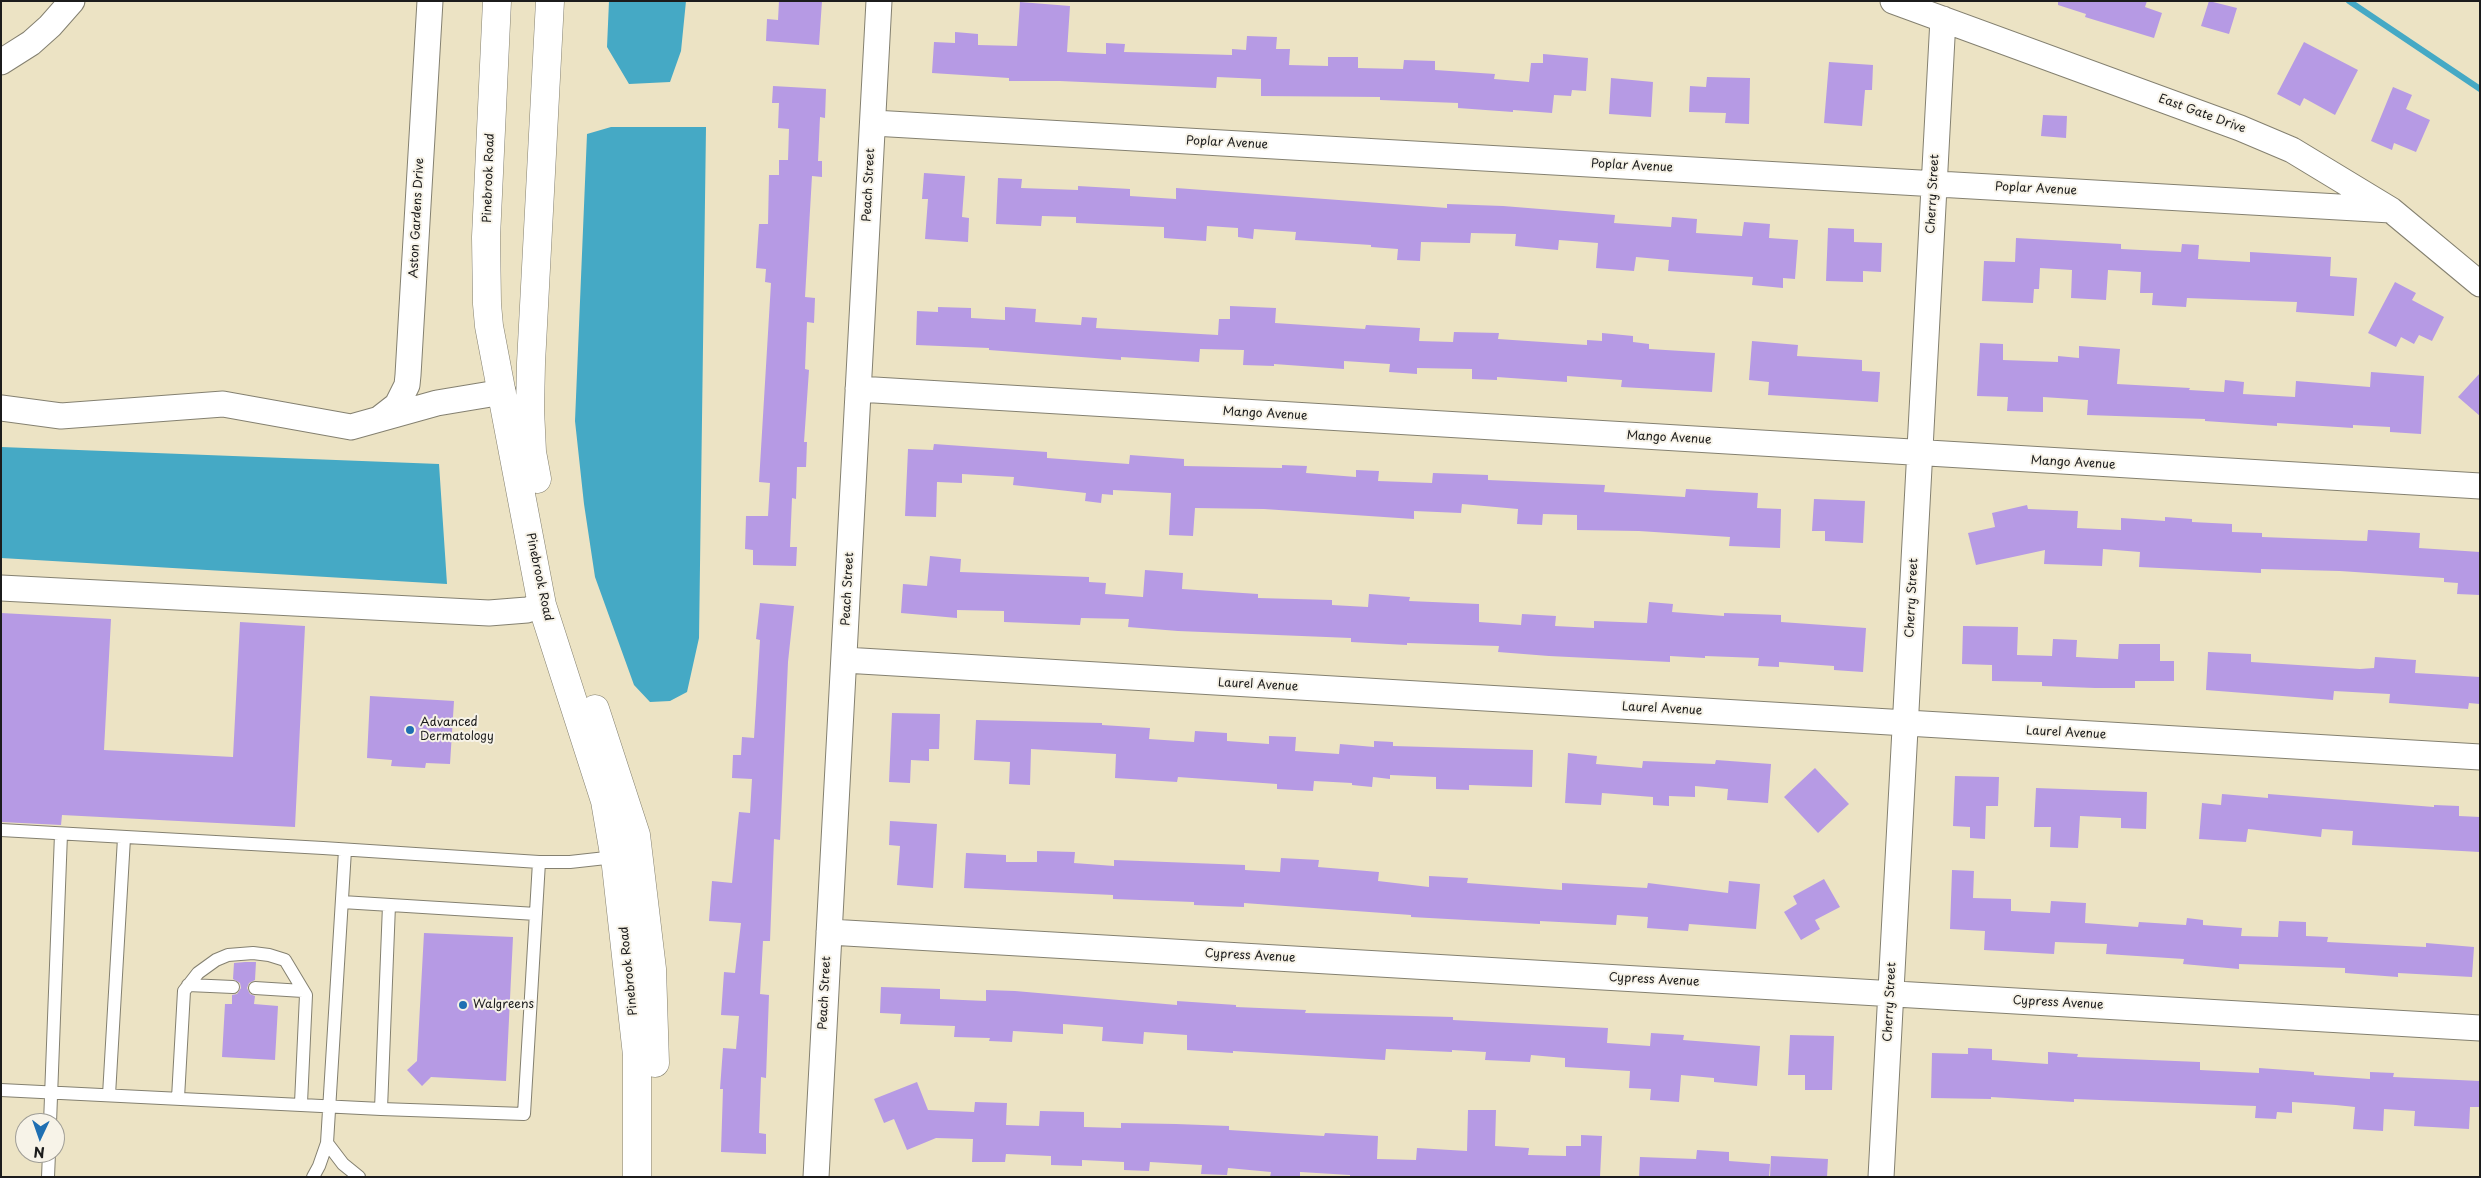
<!DOCTYPE html>
<style>
body{margin:0}
#map{position:relative;width:2481px;height:1178px;overflow:hidden;background:#ece3c4;font-family:"Playpen Sans",sans-serif}
canvas{display:block}
.frame{position:absolute;inset:0;border:2px solid #1c1c1c;pointer-events:none}
.north{position:absolute;left:15px;top:1113px;width:50px;height:50px;box-sizing:border-box;background:#f7f3e8;border:1px solid #9f9d96;border-radius:50%;rotate:183deg;font-size:14px;font-weight:700;line-height:20px;text-align:center;color:#1c1c1c}
.north::after{content:'';display:block;margin:auto;width:18px;height:22px;background:#1f6fb2;clip-path:polygon(50% 0,100% 100%,50% 72%,0 100%)}
</style>
<div id="map">
<canvas width="2481" height="1178"></canvas>
<div class="frame"></div>
<div class="north">N</div>
</div>
<script>
const context = document.querySelector('canvas').getContext('2d');
context.lineJoin = 'round';
function fill(path, color) {
  context.fillStyle = color;
  context.fill(path, 'evenodd');
}
function toPath(rows) {
  const path = new Path2D();
  for (const r of rows) {
    path.moveTo(r[0], r[1]);
    for (let i = 2; i < r.length; i += 2) path.lineTo(r[i], r[i + 1]);
  }
  return path;
}
function stroke(path, color, width, dash) {
  context.strokeStyle = color;
  context.lineWidth = width;
  context.lineCap = dash ? 'butt' : 'round';
  context.setLineDash(dash || []);
  context.stroke(path);
}
function write(font, color, halo, rows, align = 'center') {
  context.font = font + ' "Playpen Sans",sans-serif';
  context.lineWidth = 4;
  context.setLineDash([]);
  context.textBaseline = 'middle';
  context.strokeStyle = halo;
  context.fillStyle = color;
  for (const [text, x, y, turn = 0] of rows) {
    context.save();
    context.translate(x, y);
    context.rotate((+turn || 0) * Math.PI / 180);
    context.textAlign = isNaN(turn) ? turn : align;
    if (halo) context.strokeText(text, 0, 0);
    context.fillText(text, 0, 0);
    context.restore();
  }
}
fill(toPath([
 [609,1,686,1,681,51,670,82,629,84,607,47],
 [611,127,706,127,699,638,687,692,670,701,650,702,634,685,595,577,584,504,575,421,587,134],
 [1,447,439,464,447,584,1,558]
]), '#45a9c5');
stroke(toPath([
 [2349,1,2480,89]
]), '#45a9c5', 6);
fill(toPath([
 [779,1,822,1,819,45,766,41,767,19,778,20],
 [2058,1,2147,1,2145,7,2162,13,2154,38,2085,17,2086,14,2058,5],
 [2209,1,2237,8,2229,34,2201,26],
 [1020,2,1070,6,1067,52,1106,54,1106,43,1125,44,1124,52,1232,55,1232,49,1246,50,1247,36,1277,37,1276,49,1290,49,1289,65,1328,66,1328,57,1358,57,1358,68,1403,69,1404,60,1435,61,1435,70,1495,74,1494,79,1529,82,1531,63,1543,63,1543,54,1588,58,1586,91,1572,90,1571,96,1554,95,1552,113,1513,110,1513,112,1458,108,1458,103,1380,100,1380,97,1261,96,1261,79,1217,77,1216,88,1060,81,1009,81,1009,78,932,73,934,42,955,43,955,32,978,34,978,45,1017,46],
 [2304,42,2358,70,2335,115,2304,98,2300,106,2277,94],
 [1829,62,1873,65,1872,90,1865,90,1862,126,1824,123],
 [1707,77,1750,78,1749,124,1725,123,1726,113,1689,112,1690,86,1706,87],
 [1611,78,1653,82,1651,117,1609,114],
 [773,86,826,89,825,118,820,117,818,161,822,161,822,177,812,176,805,297,815,298,814,323,807,322,805,369,809,370,804,442,807,442,806,467,797,467,796,499,792,498,790,547,797,547,796,566,753,565,753,550,745,549,746,516,768,516,770,483,759,482,771,283,765,282,766,269,756,268,759,224,768,224,769,175,779,175,779,160,788,160,789,129,778,128,779,103,772,103],
 [2393,87,2412,95,2406,109,2430,120,2416,152,2394,143,2392,150,2371,141],
 [2043,115,2067,116,2066,138,2041,136],
 [924,173,965,176,962,217,969,218,968,242,925,239,928,199,922,199],
 [998,178,1022,179,1021,188,1078,190,1078,186,1130,189,1130,196,1176,199,1176,188,1447,208,1447,204,1503,206,1615,215,1614,223,1671,227,1672,217,1697,219,1696,233,1742,236,1744,222,1770,224,1769,238,1798,240,1795,279,1783,278,1783,288,1752,285,1753,277,1668,271,1669,260,1636,257,1634,271,1596,268,1598,243,1559,240,1558,250,1515,246,1516,234,1471,233,1470,243,1421,242,1420,261,1397,260,1398,249,1371,247,1371,245,1295,240,1296,232,1254,229,1253,239,1238,237,1238,228,1207,226,1206,241,1164,238,1164,227,1076,223,1076,217,1042,216,1041,226,996,224],
 [1828,228,1854,229,1854,242,1882,243,1881,272,1863,271,1863,282,1826,281],
 [2016,238,2121,244,2121,249,2181,252,2182,244,2199,245,2198,259,2250,262,2250,252,2331,257,2330,276,2357,278,2354,316,2296,312,2297,302,2187,298,2186,307,2152,305,2153,293,2140,293,2141,272,2108,270,2106,300,2071,298,2072,270,2040,268,2039,289,2034,289,2033,303,1982,301,1984,261,2015,262],
 [2395,282,2416,293,2412,300,2444,317,2432,341,2419,335,2414,344,2401,337,2396,347,2368,333],
 [1230,306,1276,308,1275,323,1365,329,1366,325,1420,328,1419,341,1453,342,1454,332,1499,333,1498,339,1587,345,1587,340,1602,341,1602,333,1633,336,1633,342,1649,344,1649,349,1715,353,1712,392,1621,387,1622,380,1567,376,1567,382,1497,377,1497,380,1472,379,1472,369,1417,368,1417,374,1389,372,1390,364,1344,361,1344,369,1274,364,1274,366,1243,365,1244,350,1200,349,1199,362,1121,357,1121,360,989,350,989,348,916,345,917,311,938,312,938,307,971,308,971,318,1005,320,1005,307,1036,309,1035,322,1081,325,1082,317,1097,318,1096,328,1218,335,1219,319,1230,319],
 [1752,341,1798,345,1797,356,1862,360,1862,371,1880,372,1878,402,1768,395,1769,382,1749,380],
 [1980,343,2003,344,2003,360,2058,362,2058,356,2079,358,2079,346,2120,349,2117,384,2190,388,2189,390,2224,392,2225,380,2244,382,2243,394,2295,397,2296,381,2370,387,2371,372,2424,376,2421,434,2390,432,2390,427,2353,425,2353,428,2277,423,2277,426,2205,421,2205,419,2087,415,2088,400,2043,397,2043,412,2007,411,2008,397,1977,396],
 [2480,373,2480,416,2458,397],
 [934,444,1047,452,1047,458,1129,464,1130,455,1184,459,1184,466,1282,468,1282,465,1307,466,1306,473,1356,477,1356,470,1379,471,1378,481,1432,483,1433,473,1488,475,1488,480,1605,485,1604,492,1685,497,1686,489,1758,493,1757,508,1781,509,1780,548,1729,546,1730,537,1639,531,1577,530,1577,515,1543,514,1542,525,1517,524,1518,509,1462,504,1461,513,1414,511,1414,519,1264,509,1195,508,1193,536,1169,535,1171,493,1113,490,1113,495,1102,494,1101,503,1085,501,1086,493,1013,485,1014,477,962,474,962,483,937,482,936,517,905,516,908,449,933,450],
 [1814,499,1865,501,1863,543,1825,541,1825,531,1812,531],
 [2027,505,2028,509,2078,511,2077,528,2121,530,2121,518,2165,521,2165,517,2192,519,2192,522,2232,524,2232,532,2262,533,2262,537,2367,541,2368,530,2420,533,2419,548,2480,552,2480,595,2457,594,2458,583,2444,582,2444,578,2340,571,2261,569,2261,573,2139,567,2140,552,2103,549,2102,566,2044,564,2045,550,1976,565,1968,533,1995,527,1992,513],
 [930,556,961,559,960,572,1089,577,1089,582,1106,583,1105,594,1143,597,1145,570,1183,573,1182,589,1258,594,1258,598,1332,600,1332,605,1368,607,1369,594,1410,597,1409,601,1479,604,1479,622,1521,625,1522,614,1556,616,1555,626,1594,628,1594,621,1647,623,1649,602,1673,604,1672,612,1724,616,1724,613,1781,615,1781,622,1866,628,1863,672,1834,670,1834,666,1779,662,1779,667,1758,666,1759,658,1705,656,1705,658,1670,656,1670,662,1549,656,1498,652,1499,646,1407,643,1407,645,1351,642,1351,638,1178,631,1128,627,1129,619,1081,618,1080,625,1004,622,1004,611,957,610,957,618,901,613,903,584,927,586],
 [760,603,794,606,788,662,780,840,774,839,770,941,763,941,760,994,769,995,766,1078,761,1077,759,1133,766,1134,766,1154,721,1152,723,1089,720,1089,723,1048,736,1049,739,1016,721,1015,724,972,735,973,741,923,709,921,712,881,732,883,739,812,750,813,752,779,732,778,733,755,741,755,742,737,754,738,760,640,756,639],
 [1,613,111,619,104,750,233,757,240,622,305,626,295,827,62,815,61,825,1,822],
 [1963,626,2018,627,2017,655,2052,656,2053,639,2077,640,2076,657,2118,659,2119,644,2160,644,2160,661,2174,661,2174,681,2135,681,2135,688,2095,688,2042,686,2042,682,1992,681,1992,665,1962,664],
 [2208,652,2251,654,2251,662,2360,669,2374,668,2375,657,2416,660,2415,673,2480,677,2480,704,2469,703,2468,709,2389,703,2390,694,2334,691,2333,700,2206,690],
 [370,696,454,701,450,764,426,763,425,768,391,766,392,760,367,758],
 [892,713,940,714,939,749,929,749,929,761,911,760,910,783,889,782],
 [976,720,1102,723,1102,725,1150,728,1149,739,1194,742,1195,731,1227,733,1227,741,1269,744,1269,736,1296,737,1295,751,1339,754,1340,744,1374,747,1374,741,1393,742,1393,746,1533,750,1532,787,1469,785,1469,790,1436,789,1436,777,1390,775,1390,779,1373,777,1372,787,1352,785,1352,783,1314,781,1313,791,1277,789,1277,784,1178,777,1177,782,1115,778,1116,754,1031,749,1030,785,1009,784,1010,762,974,760],
 [1568,753,1597,756,1596,764,1642,768,1643,761,1715,764,1716,760,1771,764,1768,803,1727,800,1728,789,1695,786,1695,797,1669,796,1669,806,1653,805,1653,797,1602,793,1601,805,1565,803],
 [1815,768,1849,804,1818,833,1784,797],
 [1955,776,1999,777,1998,806,1986,806,1985,839,1970,838,1970,827,1953,826],
 [2036,788,2147,792,2146,829,2121,828,2121,818,2080,816,2078,848,2050,847,2051,827,2034,827],
 [2222,794,2268,798,2268,794,2434,807,2434,805,2459,806,2459,816,2480,817,2480,852,2352,845,2353,831,2322,829,2321,837,2248,829,2246,842,2199,839,2202,803,2221,805],
 [890,821,937,824,933,888,897,885,900,846,889,845],
 [1037,851,1075,852,1074,863,1114,866,1114,860,1245,865,1245,870,1280,872,1281,858,1319,860,1318,867,1379,872,1378,881,1429,887,1429,876,1468,878,1467,883,1562,890,1562,883,1647,888,1648,883,1728,893,1729,881,1760,884,1756,929,1689,924,1688,931,1647,928,1648,917,1617,915,1616,925,1540,921,1540,924,1411,917,1411,915,1244,903,1244,907,1194,905,1194,902,1113,899,1113,895,964,888,966,853,1006,855,1006,862,1037,862],
 [1952,870,1974,871,1973,898,2011,899,2011,911,2050,913,2051,901,2086,903,2085,923,2138,927,2139,922,2186,925,2187,918,2203,920,2203,925,2242,928,2241,936,2278,937,2279,921,2306,922,2306,936,2328,937,2327,942,2426,947,2426,943,2474,947,2472,977,2398,973,2398,977,2345,973,2345,968,2239,964,2239,969,2183,964,2184,959,2106,954,2107,944,2055,942,2054,954,1984,950,1985,931,1950,929],
 [1824,879,1840,907,1815,920,1820,929,1801,940,1784,912,1797,904,1793,896],
 [424,933,513,937,506,1081,431,1077,422,1086,407,1070,417,1061],
 [245,962,256,962,255,980,249,983,247,988,250,994,255,996,254,1004,278,1006,275,1060,222,1057,225,1004,232,1004,232,995,237,994,241,988,240,983,233,979,234,963],
 [881,987,940,989,940,999,986,1001,986,990,1015,991,1177,1005,1177,1001,1236,1005,1236,1007,1306,1010,1305,1013,1453,1017,1453,1020,1608,1028,1607,1043,1650,1046,1651,1033,1684,1035,1683,1040,1760,1046,1757,1086,1714,1082,1714,1078,1681,1075,1679,1102,1650,1100,1651,1089,1629,1088,1630,1071,1565,1067,1565,1058,1531,1055,1530,1062,1485,1060,1486,1052,1452,1050,1452,1052,1386,1049,1385,1060,1233,1051,1233,1053,1187,1050,1187,1035,1144,1032,1143,1044,1102,1041,1103,1027,1063,1024,1063,1034,1013,1031,1012,1042,989,1041,990,1038,954,1037,955,1026,900,1024,901,1014,880,1013],
 [1790,1035,1834,1036,1832,1090,1805,1090,1805,1075,1788,1075],
 [1968,1048,1992,1049,1992,1060,2048,1064,2048,1052,2078,1054,2077,1057,2200,1062,2200,1070,2259,1073,2259,1068,2314,1072,2314,1075,2370,1079,2370,1072,2394,1073,2393,1077,2480,1081,2480,1107,2470,1107,2469,1129,2414,1126,2415,1111,2384,1109,2383,1131,2353,1129,2355,1107,2336,1105,2292,1102,2292,1113,2277,1112,2276,1119,2255,1118,2256,1106,2074,1099,2074,1102,1991,1097,1991,1099,1931,1098,1932,1053,1968,1054],
 [917,1082,928,1110,974,1112,975,1102,1007,1103,1006,1125,1039,1126,1040,1111,1084,1112,1084,1127,1121,1128,1121,1123,1176,1124,1229,1126,1229,1130,1324,1136,1325,1133,1378,1136,1377,1159,1416,1160,1417,1148,1467,1151,1468,1110,1496,1110,1495,1146,1529,1148,1528,1155,1566,1156,1566,1146,1581,1146,1581,1135,1602,1136,1600,1177,1350,1177,1350,1175,1300,1172,1300,1177,1270,1177,1271,1172,1228,1168,1227,1175,1201,1174,1202,1165,1150,1162,1149,1171,1124,1170,1124,1162,1082,1160,1082,1166,1051,1165,1051,1156,1006,1154,1005,1162,972,1162,973,1139,936,1138,907,1150,894,1119,884,1123,874,1099],
 [1697,1150,1729,1152,1729,1161,1770,1164,1769,1177,1639,1177,1640,1157,1696,1159],
 [1771,1156,1828,1159,1827,1177,1770,1177]
]), '#b69ae4');
const lane = toPath([
 [1,830,323,848,539,862,570,862,615,857],
 [342,902,536,914],
 [188,985,233,987],
 [255,988,303,991],
 [1,1090,381,1109,389,905],
 [109,1095,124,838],
 [178,1098,184,991,198,973,216,960,228,955,253,953,269,955,285,960,306,995,301,1103],
 [381,1109,524,1114,539,862],
 [50,1123,61,834],
 [327,1143,343,1164,359,1177],
 [48,1177,49,1153],
 [313,1177,319,1166,327,1143,345,850]
]);
const street = toPath([
 [1893,1,2240,128,2292,150,2391,210,2480,284],
 [1,62,31,43,50,26,72,1],
 [873,123,2391,210],
 [858,389,2480,486],
 [1,408,61,416,223,404,351,427,437,403,503,392],
 [379,419,397,405,407,385,408,375,430,1],
 [1,588,489,613,527,610,542,605],
 [844,660,2480,757],
 [829,932,2480,1028],
 [816,1177,879,1],
 [1881,1177,1943,19]
]);
const secondary = toPath([
 [497,1,486,237,487,304,489,326,542,605,605,801,616,866,637,1055,637,1177],
 [537,479,532,452,530,409,531,363,550,1],
 [595,709,636,835,652,969,655,1063]
]);
stroke(lane, '#848070', 14);
stroke(street, '#848070', 27);
stroke(secondary, '#848070', 29);
stroke(lane, '#fff', 12);
stroke(street, '#fff', 25);
stroke(secondary, '#fff', 28);
for (const [x, y, r, color] of [
 [410,730,5,"#1f6fb2"],
 [463,1005,5,"#1f6fb2"]
]) {
  const dot = new Path2D();
  dot.arc(x, y, r, 0, 2 * Math.PI);
  context.fillStyle = color;
  context.fill(dot);
  stroke(dot, '#f7f3e8', 2);
}
write('12px', '#1c1c1c', '#f7f3e8', [
 ["East Gate Drive",2202,114,20],
 ["Poplar Avenue",1227,143,3],
 ["Poplar Avenue",1632,166,3],
 ["Pinebrook Road",489,178,-88],
 ["Peach Street",869,185,-87],
 ["Poplar Avenue",2036,189,3],
 ["Cherry Street",1933,194,-87],
 ["Aston Gardens Drive",417,218,-87],
 ["Mango Avenue",1265,414,3],
 ["Mango Avenue",1669,438,3],
 ["Mango Avenue",2073,463,3],
 ["Pinebrook Road",539,577,78],
 ["Peach Street",848,589,-87],
 ["Cherry Street",1912,598,-87],
 ["Laurel Avenue",1258,685,3],
 ["Laurel Avenue",1662,709,3],
 ["Laurel Avenue",2066,733,3],
 ["Cypress Avenue",1250,956,3],
 ["Pinebrook Road",629,971,-96],
 ["Cypress Avenue",1654,980,3],
 ["Peach Street",825,993,-87],
 ["Cherry Street",1890,1002,-87],
 ["Cypress Avenue",2058,1003,3]
]);
write('12px', '#1c1c1c', '#f7f3e8', [
 ["Advanced",420,723],
 ["Dermatology",420,737],
 ["Walgreens",473,1005]
], 'left');
</script>
